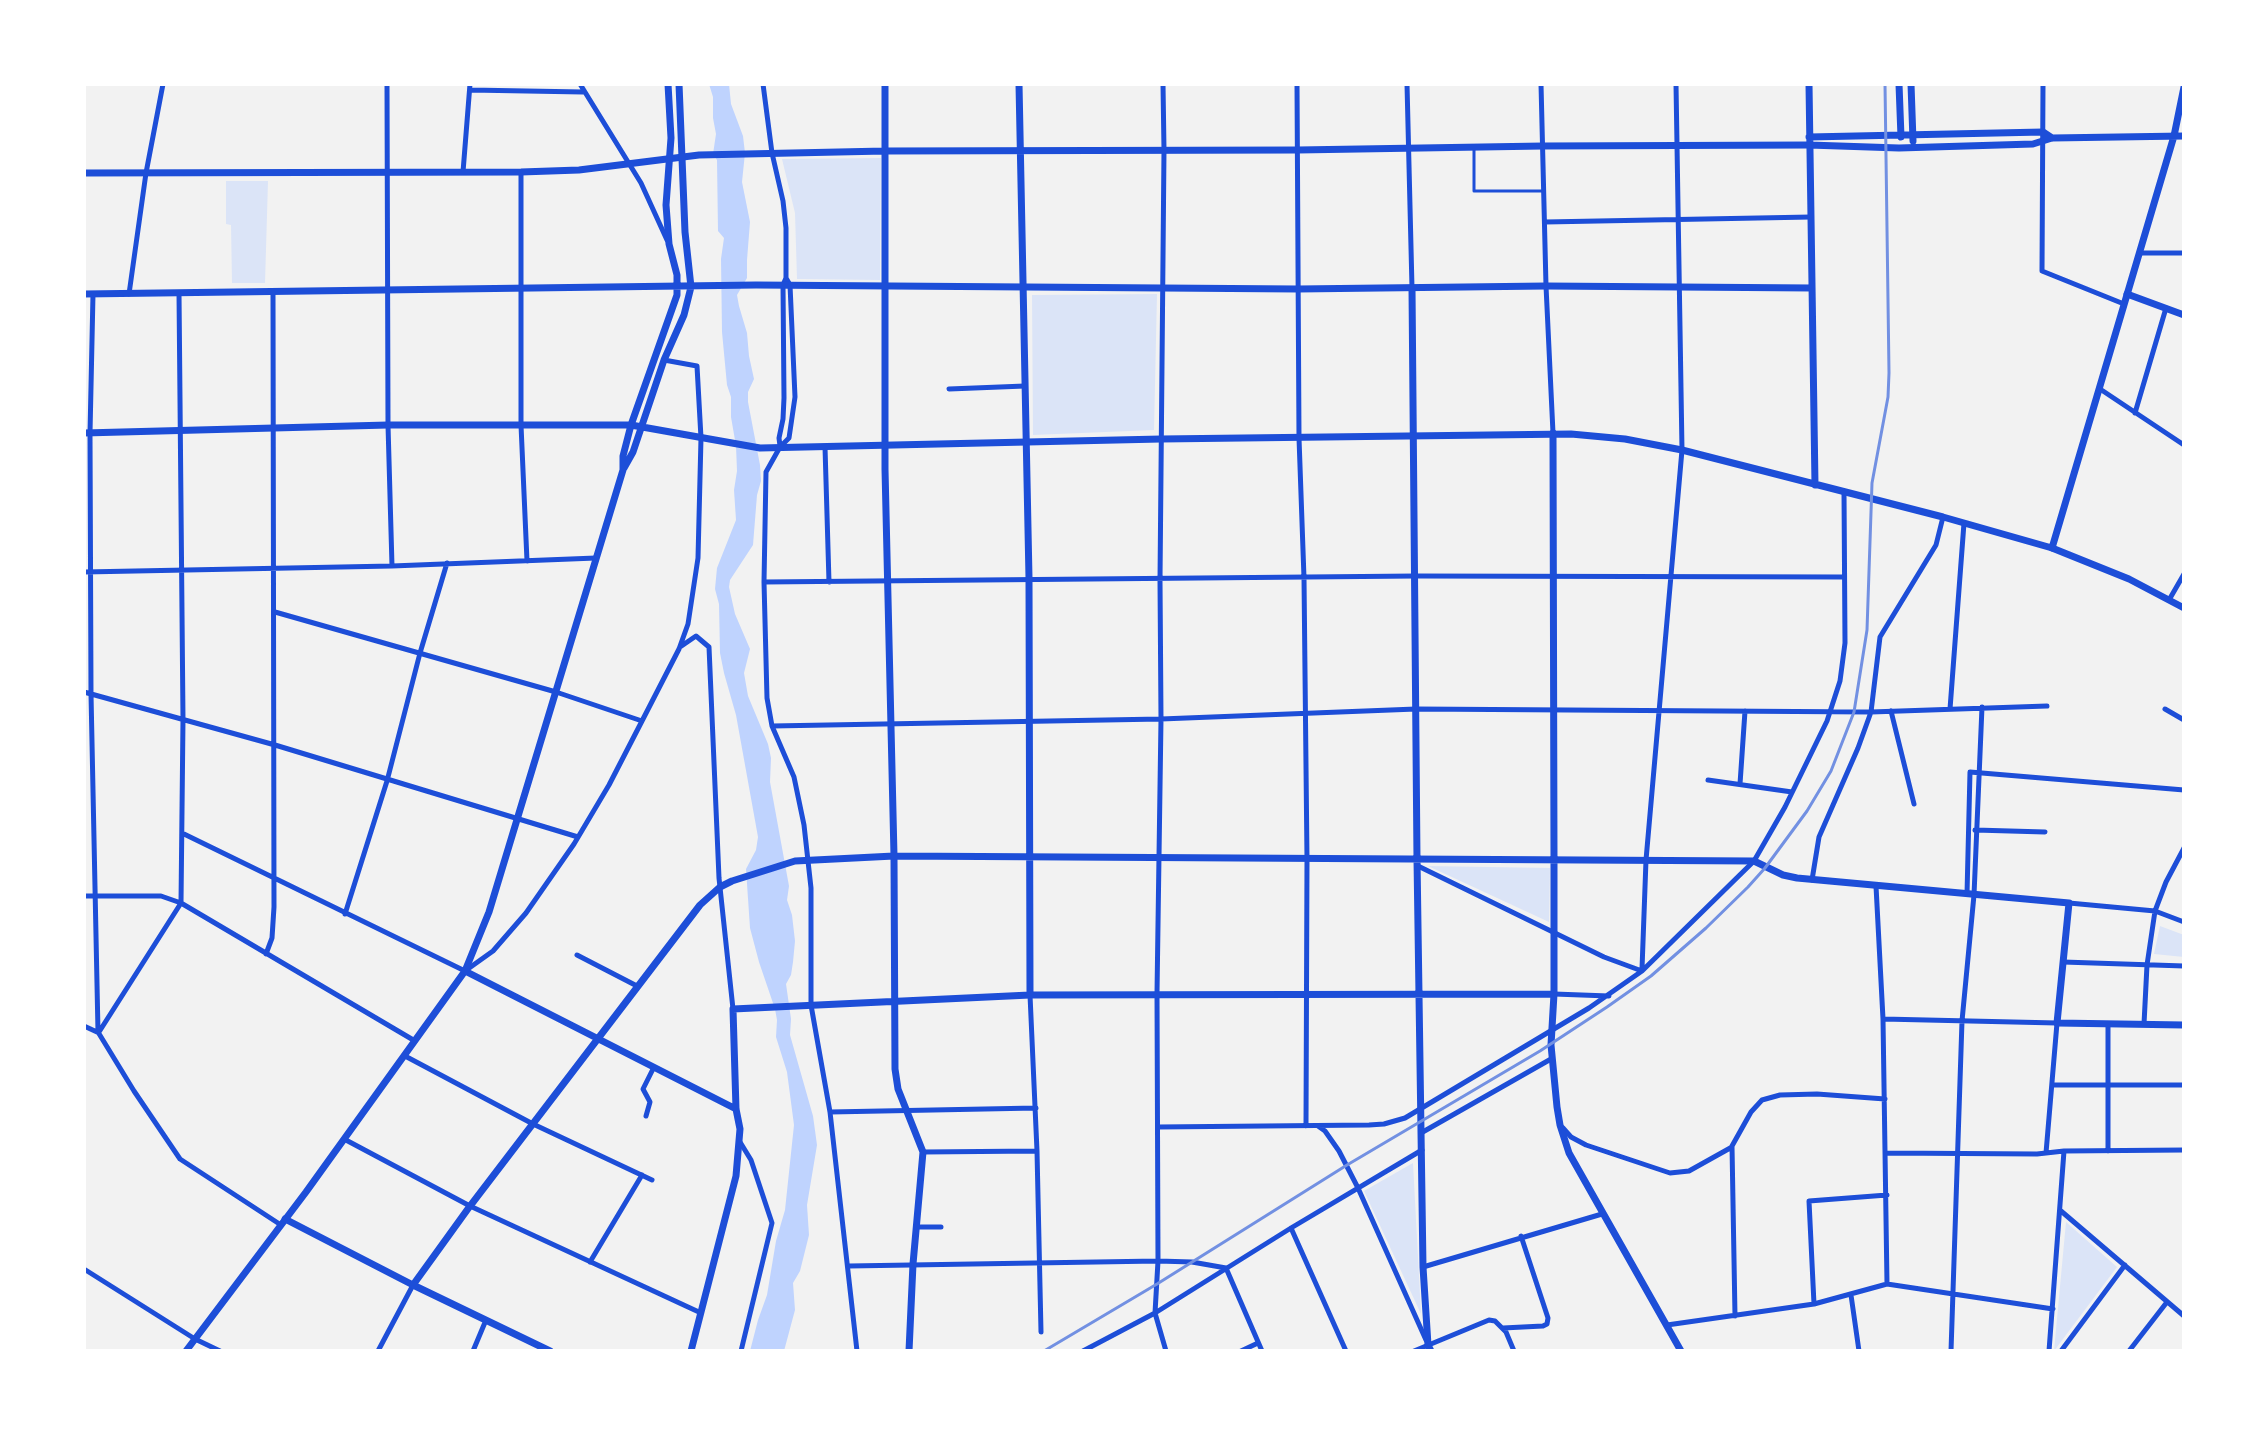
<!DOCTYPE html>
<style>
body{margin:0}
#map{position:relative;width:2268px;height:1435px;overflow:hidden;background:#f2f2f2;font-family:Manrope,sans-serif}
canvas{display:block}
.frame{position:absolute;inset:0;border:86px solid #fff;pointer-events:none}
</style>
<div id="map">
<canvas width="2268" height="1435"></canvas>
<div class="frame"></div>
</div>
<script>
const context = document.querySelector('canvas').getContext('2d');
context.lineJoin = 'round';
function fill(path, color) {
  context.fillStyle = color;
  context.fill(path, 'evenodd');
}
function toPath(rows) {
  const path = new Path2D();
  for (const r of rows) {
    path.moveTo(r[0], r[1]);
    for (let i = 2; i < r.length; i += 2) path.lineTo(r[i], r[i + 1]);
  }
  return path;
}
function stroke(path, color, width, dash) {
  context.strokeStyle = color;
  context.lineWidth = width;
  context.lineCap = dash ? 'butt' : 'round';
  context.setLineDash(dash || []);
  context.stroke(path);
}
fill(toPath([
 [881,158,880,280,797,279,795,213,782,159],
 [226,181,268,181,265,283,232,283,231,225,226,224],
 [1157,294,1154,430,1033,435,1032,295],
 [1428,866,1550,868,1549,922],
 [2160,926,2184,935,2184,957,2154,954],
 [1413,1163,1421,1314,1364,1191],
 [2066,1222,2117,1267,2054,1351]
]), '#dbe4f7');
fill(toPath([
 [709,84,729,84,731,104,743,136,745,153,742,182,750,222,747,260,747,278,737,295,739,306,747,333,749,356,754,379,748,392,748,402,760,465,761,481,757,495,753,545,730,580,729,587,735,614,750,649,744,673,748,696,768,744,771,758,770,782,789,886,787,900,792,915,795,941,793,962,791,975,786,984,791,1019,790,1035,813,1116,817,1145,807,1205,809,1235,800,1271,793,1283,795,1310,784,1351,750,1351,758,1320,767,1295,776,1241,785,1210,794,1125,787,1072,776,1037,777,1020,775,1009,759,962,750,928,746,869,756,850,758,837,736,715,724,673,720,653,719,604,715,589,717,568,736,520,734,490,737,471,736,446,731,417,731,397,727,385,722,332,721,259,724,238,718,231,717,160,713,154,716,134,713,118,713,97]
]), '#bfd3fe');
stroke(toPath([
 [1474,147,1474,191,1542,191]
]), '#1d4ed8', 3);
stroke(toPath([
 [387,84,388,425,392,566],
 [580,84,641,183,667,240],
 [763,84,772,153,783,201,786,228,786,278,783,285,784,398,783,419,779,438,780,446],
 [1163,84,1164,150,1160,580,1161,719,1157,993,1158,1261,1155,1313,1166,1351],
 [1297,84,1299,438,1304,578,1307,859,1306,1126],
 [1407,84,1412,288],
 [1541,84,1546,286,1553,433],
 [2043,84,2042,271,2124,304],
 [470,90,583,92],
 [463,172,470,84],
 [521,172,521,425,527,561],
 [1545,222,1811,217],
 [2140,253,2184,253],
 [786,278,790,285,795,397,789,438,780,447,766,472,764,582,767,698,772,726,794,777,804,825,811,888,811,1005,830,1112,857,1351],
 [93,294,90,433,91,694,98,1032,134,1091,180,1159,281,1225],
 [129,294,146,173,163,84],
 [949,389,1025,386],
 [2100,389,2184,445],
 [2135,413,2166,308],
 [825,447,829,582],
 [84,572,392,566,596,558],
 [764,582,1416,576,1844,577],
 [2169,600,2184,574],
 [275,612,556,692,642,721],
 [680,647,696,636,709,647,719,878,733,1009],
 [84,692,275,745,578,837],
 [1950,709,1964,523],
 [2165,709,2184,720],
 [1891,711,1914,804],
 [772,726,1161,719,1416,709,1871,712,2047,706],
 [1708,780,1792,792],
 [1740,784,1745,711],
 [1975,830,2045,832],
 [184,834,465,971,493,951,526,913,574,844,609,785,642,721,679,649,688,624,698,558,701,438,697,366,664,360],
 [1418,866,1604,957,1642,971],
 [1812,880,1819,837,1858,748,1871,712,1880,637,1936,545,1943,517],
 [1876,886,1883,1019,1887,1284],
 [1967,894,1970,772,2184,790],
 [84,896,161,896,181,903,415,1041],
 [2069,903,2155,911,2184,922],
 [345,914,387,781,420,653,447,563],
 [266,954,272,938,274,907,273,292],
 [577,955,637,986],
 [2063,962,2184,966],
 [1642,969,1646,860,1682,450,1676,84],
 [1554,994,1609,996],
 [1030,995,1037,1151,1041,1332],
 [1883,1019,2057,1023,2046,1153],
 [2108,1024,2108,1151],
 [2144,1024,2147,965,2155,911,2166,882,2184,848],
 [84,1026,97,1032],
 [99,1032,181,903,183,719,179,293],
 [405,1056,533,1124,652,1180],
 [2052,1085,2184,1085],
 [830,1112,1036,1108],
 [646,1116,650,1102,643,1089,654,1067],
 [1318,1126,1325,1131,1339,1151,1358,1188,1426,1340],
 [1158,1127,1369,1125,1384,1124,1405,1118,1589,1008,1642,971,1754,861,1785,807,1827,721,1840,681,1845,643,1844,492],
 [1563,1128,1571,1137,1586,1145,1670,1173,1689,1171,1732,1147],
 [1421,1133,1551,1059],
 [344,1139,470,1206,701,1313],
 [740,1142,751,1160,772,1223,741,1351],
 [923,1152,1037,1151],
 [1886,1153,2037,1154,2064,1151,2184,1150],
 [2061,1211,2184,1316],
 [917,1227,941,1227],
 [1291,1228,1346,1351],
 [590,1262,642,1175],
 [849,1266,1158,1261,1192,1262,1226,1268,1262,1351],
 [1423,1267,1602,1214],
 [84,1269,195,1339,220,1351],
 [1851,1295,1859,1351],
 [1814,1304,1809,1201,1887,1195],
 [1735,1316,1732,1146,1751,1112,1762,1100,1780,1095,1817,1094,1885,1099],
 [1667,1325,1814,1304,1887,1284,2053,1309],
 [1503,1328,1543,1326,1547,1324,1548,1318,1521,1236],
 [378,1351,413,1285],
 [473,1351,486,1320],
 [1083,1351,1155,1313,1291,1228,1422,1150],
 [1241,1351,1258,1343],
 [1414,1351,1489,1320,1495,1321,1506,1332,1514,1351],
 [1951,1351,1962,1021,1974,895,1982,707],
 [2049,1351,2064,1151],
 [2061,1351,2125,1265],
 [2129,1351,2167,1302]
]), '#1d4ed8', 5);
stroke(toPath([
 [885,84,885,469,894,856,895,1069,898,1089,923,1152,913,1264,909,1351],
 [1019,84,1029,578,1030,995],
 [84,173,521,172,579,170,699,155,885,151,1298,150,1543,146,1809,145],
 [1412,288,1417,859,1423,1267,1428,1345,1431,1351],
 [2127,294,2184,315],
 [1553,433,1554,860,1554,994,1551,1045,1557,1107,1560,1125,1569,1153,1681,1351],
 [2052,548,2129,579,2184,608],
 [465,971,736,1109],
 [285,1219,413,1285,550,1351],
 [413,1285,470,1206,700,905,720,887,732,881,795,861,894,856,1754,861,1783,875,1797,878,2069,903,2057,1023,2184,1025],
 [691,1351,736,1176,740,1129,736,1109,733,1009,1030,995,1554,994]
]), '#1d4ed8', 7);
stroke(toPath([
 [1809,84,1815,485],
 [1899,84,1901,137],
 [1911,84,1913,141],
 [1809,137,2043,132,2052,138],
 [1809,145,1899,148,2033,144,2052,138,2184,136],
 [84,294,756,285,1298,289,1546,286,1812,288],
 [84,433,388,425,631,425,760,448,1161,439,1571,434,1625,439,1682,450,1943,517,2052,548,2174,136,2184,87],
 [624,468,633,452,664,360,684,315,691,287,685,232,679,84],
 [186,1351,306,1192,465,971,489,912,623,470,623,456,631,425,677,295,677,275,669,244,666,205,671,138,668,84]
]), '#1d4ed8', 7);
stroke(toPath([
 [1044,1351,1157,1284,1347,1165,1540,1051,1607,1007,1651,976,1706,928,1748,887,1765,868,1807,811,1831,771,1854,712,1867,630,1872,483,1888,397,1889,373,1885,84]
]), '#7290e2', 3);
</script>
